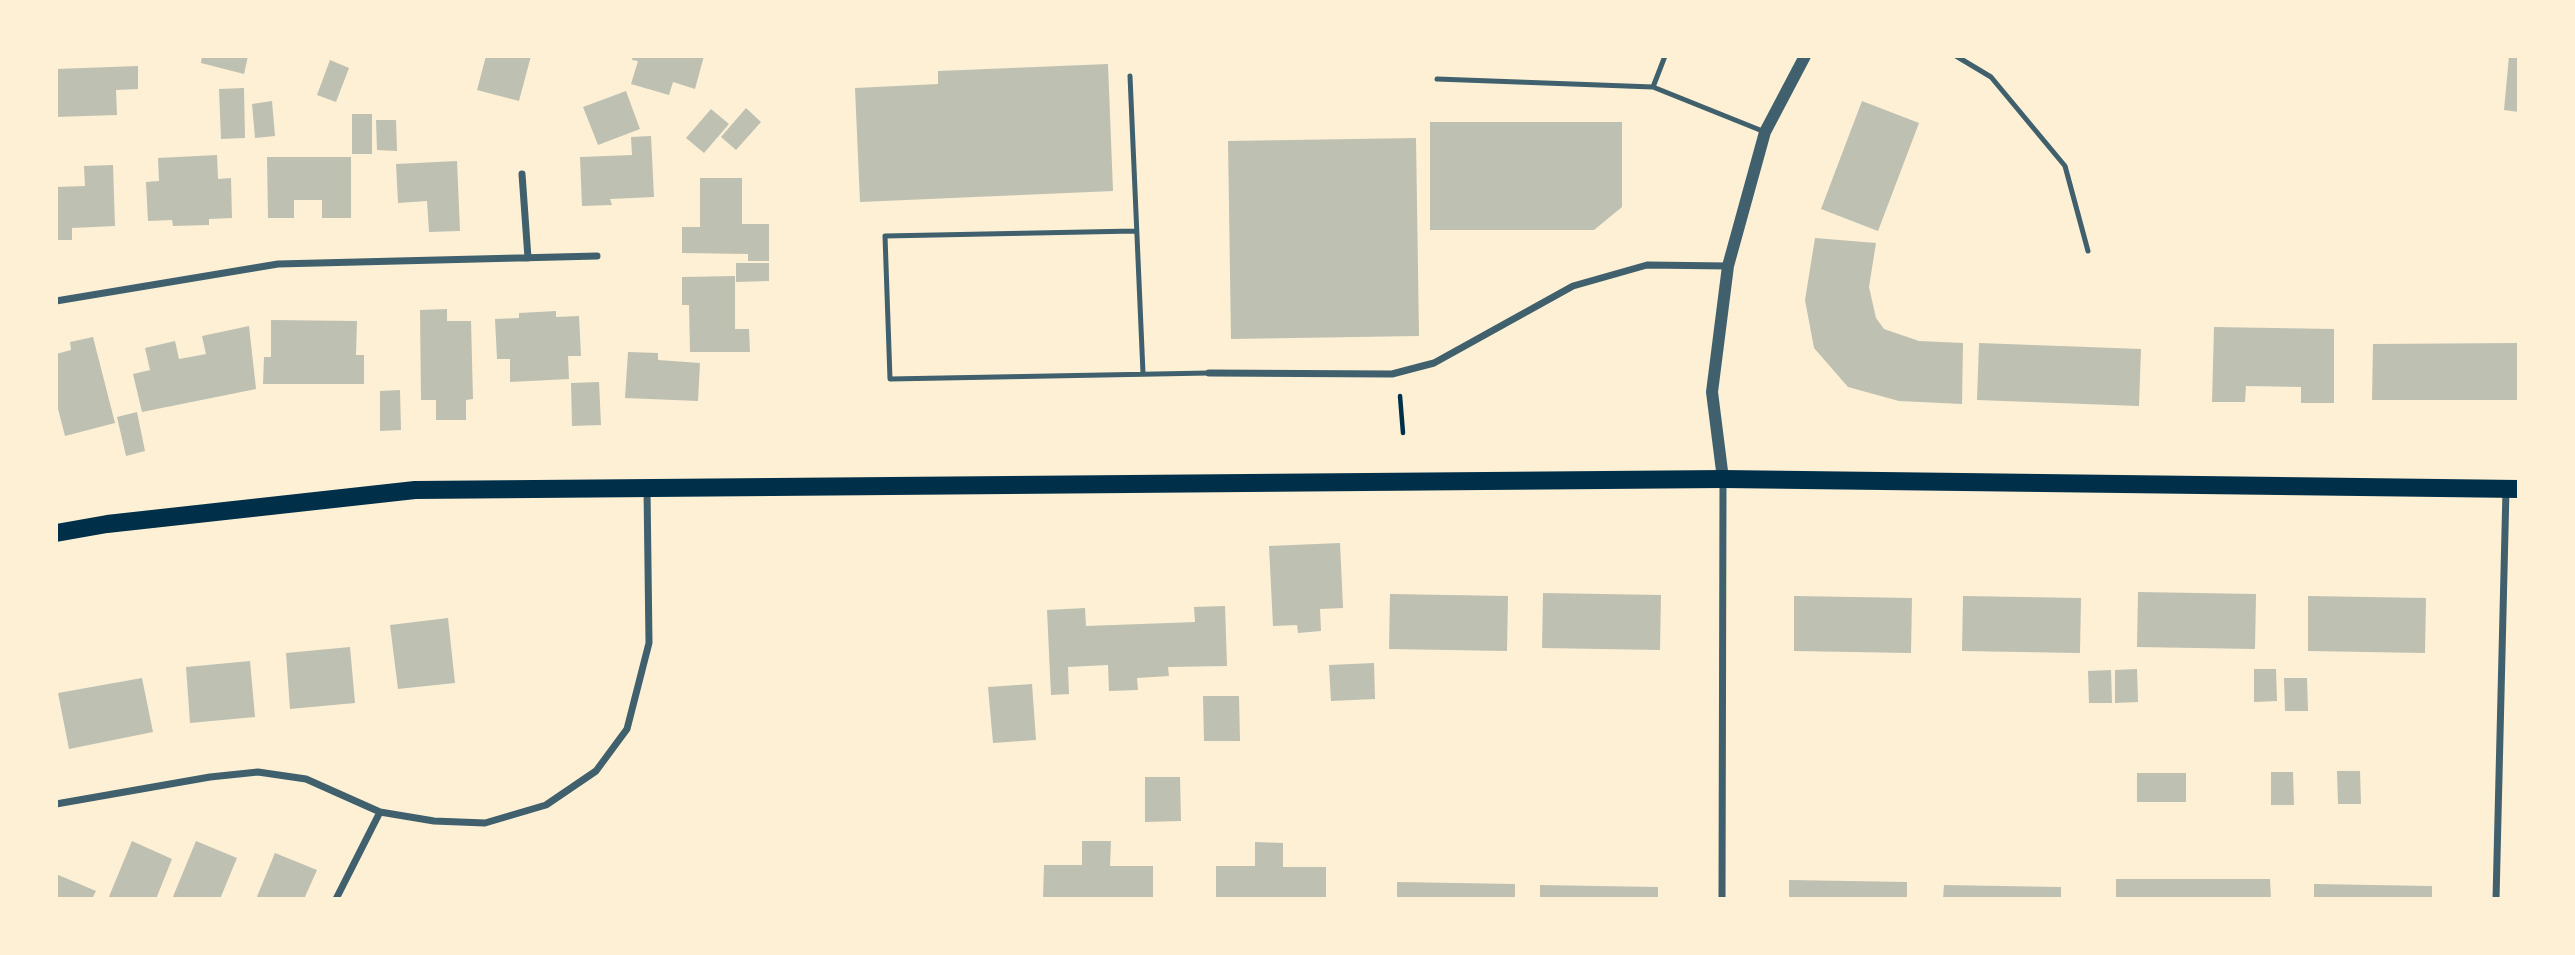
<!DOCTYPE html>
<style>
body{margin:0}
#map{position:relative;width:2575px;height:955px;overflow:hidden;background:#fdf0d5;font-family:Barlow,sans-serif}
canvas{display:block}
.frame{position:absolute;inset:0;border:58px solid #fdf0d5;pointer-events:none}
</style>
<div id="map">
<canvas width="2575" height="955"></canvas>
<div class="frame"></div>
</div>
<script>
const context = document.querySelector('canvas').getContext('2d');
context.lineJoin = 'round';
function fill(path, color) {
  context.fillStyle = color;
  context.fill(path, 'evenodd');
}
function toPath(rows) {
  const path = new Path2D();
  for (const r of rows) {
    path.moveTo(r[0], r[1]);
    for (let i = 2; i < r.length; i += 2) path.lineTo(r[i], r[i + 1]);
  }
  return path;
}
function stroke(path, color, width, dash) {
  context.strokeStyle = color;
  context.lineWidth = width;
  context.lineCap = dash ? 'butt' : 'round';
  context.setLineDash(dash || []);
  context.stroke(path);
}
fill(toPath([
 [202,56,248,56,244,74,201,63],
 [486,56,531,56,519,101,477,90],
 [633,56,704,56,695,89,673,82,669,95,631,84,638,61,632,60],
 [2509,56,2519,56,2519,112,2504,110],
 [330,60,349,68,336,102,317,95],
 [1108,64,1113,191,860,202,855,88,938,84,938,71],
 [138,66,138,89,116,90,117,115,56,117,56,69],
 [244,88,245,138,221,139,219,89],
 [626,91,640,129,598,145,583,107],
 [272,101,275,136,255,138,252,104],
 [1862,101,1919,123,1878,231,1821,209],
 [746,108,761,122,736,150,721,137],
 [711,109,729,124,704,153,686,138],
 [352,114,372,114,372,154,352,154],
 [376,120,396,120,397,151,377,150],
 [1430,122,1622,122,1622,207,1594,230,1430,230],
 [651,136,654,197,610,199,612,205,582,206,580,157,632,155,631,137],
 [1416,138,1419,336,1231,339,1228,141],
 [217,155,218,179,231,178,232,218,209,219,209,225,173,226,172,220,148,221,146,182,159,181,158,158],
 [267,157,351,157,351,218,322,218,322,200,294,200,294,218,268,218],
 [457,161,460,231,429,232,427,201,398,203,396,164],
 [113,165,115,226,72,228,72,240,56,240,56,187,85,186,84,166],
 [700,178,742,178,742,224,769,224,769,261,748,261,748,254,682,253,682,227,700,227],
 [1815,238,1876,243,1869,287,1876,318,1884,329,1919,341,1963,343,1962,404,1899,401,1848,387,1814,348,1805,300],
 [736,263,769,263,769,281,736,282],
 [735,276,735,329,749,329,750,352,690,352,689,305,682,305,682,277],
 [447,309,447,321,471,321,473,399,466,400,466,420,436,420,436,400,421,400,420,310],
 [556,311,556,317,579,316,581,356,568,356,569,379,510,382,510,359,497,359,495,319,519,318,519,313],
 [271,320,357,321,356,355,364,355,364,384,263,384,264,357,271,357],
 [249,326,256,389,142,412,133,374,150,370,145,348,175,341,179,359,206,354,202,336],
 [2214,327,2334,329,2334,403,2301,403,2301,387,2246,386,2245,402,2212,402],
 [93,337,115,423,65,436,56,401,56,354,71,350,70,342],
 [1979,343,2141,349,2139,406,1977,400],
 [2519,343,2519,400,2372,400,2373,344],
 [628,352,658,353,658,360,700,363,698,401,625,398],
 [599,382,601,425,572,426,571,383],
 [400,390,401,430,380,431,380,391],
 [137,412,145,451,126,456,117,417],
 [1340,543,1343,608,1320,609,1321,631,1298,633,1297,625,1273,626,1269,546],
 [2138,592,2256,594,2255,649,2137,647],
 [1543,593,1661,595,1660,650,1542,648],
 [1390,594,1508,596,1507,651,1389,649],
 [1794,596,1912,598,1911,653,1794,651],
 [1963,596,2081,598,2080,653,1962,651],
 [2308,596,2426,598,2425,653,2308,651],
 [1225,606,1227,666,1168,667,1169,676,1137,678,1138,690,1109,691,1108,665,1068,667,1069,694,1051,695,1047,610,1085,608,1086,626,1195,622,1194,607],
 [448,618,455,683,398,689,390,625],
 [350,647,355,703,290,709,286,653],
 [250,661,255,717,190,723,186,667],
 [1374,663,1375,699,1331,701,1329,665],
 [2137,669,2138,702,2115,703,2115,670],
 [2254,669,2276,669,2277,701,2254,702],
 [2111,670,2112,703,2089,703,2088,671],
 [142,678,153,732,69,749,58,693],
 [2284,678,2307,678,2308,711,2285,711],
 [1032,684,1036,740,993,743,988,687],
 [1203,696,1239,696,1240,741,1204,741],
 [2337,771,2360,771,2361,804,2338,804],
 [2271,772,2293,772,2294,805,2271,805],
 [2137,773,2186,773,2186,802,2137,802],
 [1145,777,1180,777,1181,821,1145,822],
 [132,841,172,859,156,899,108,899],
 [196,841,237,858,220,899,172,899],
 [1082,841,1111,841,1110,866,1153,866,1153,899,1043,899,1044,865,1082,865],
 [1255,842,1283,843,1283,867,1326,867,1326,899,1216,899,1216,866,1255,866],
 [275,853,317,870,304,899,256,899],
 [56,874,96,891,92,899,56,899],
 [2116,879,2270,879,2271,899,2116,899],
 [1789,880,1907,882,1907,899,1789,899],
 [1397,882,1515,884,1515,899,1397,899],
 [2314,884,2432,886,2432,899,2314,899],
 [1540,885,1658,887,1658,899,1540,899],
 [1944,885,2061,887,2061,899,1943,899]
]), '#bec0b2');
stroke(toPath([
 [1400,396,1403,433]
]), '#003049', 4.5);
stroke(toPath([
 [1665,56,1653,87,1765,132],
 [1956,56,1991,77,2065,166,2088,251],
 [1130,76,1143,373],
 [1437,79,1653,87],
 [1135,231,885,236,890,379,1209,373]
]), '#3f606c', 5);
stroke(toPath([
 [522,174,528,258],
 [56,301,278,264,597,256],
 [1209,373,1392,374,1434,363,1573,286,1647,265,1728,266],
 [56,804,210,777,258,772,306,779,380,812,434,821,485,823,546,805,596,771,627,729,649,643,647,489],
 [336,899,380,812],
 [1722,899,1723,480],
 [2496,899,2506,490]
]), '#3f606c', 7);
stroke(toPath([
 [1723,479,1712,392,1728,266,1765,132,1805,56]
]), '#3f606c', 12);
stroke(toPath([
 [56,533,107,524,415,490,1723,479,2519,489]
]), '#003049', 18);
</script>
